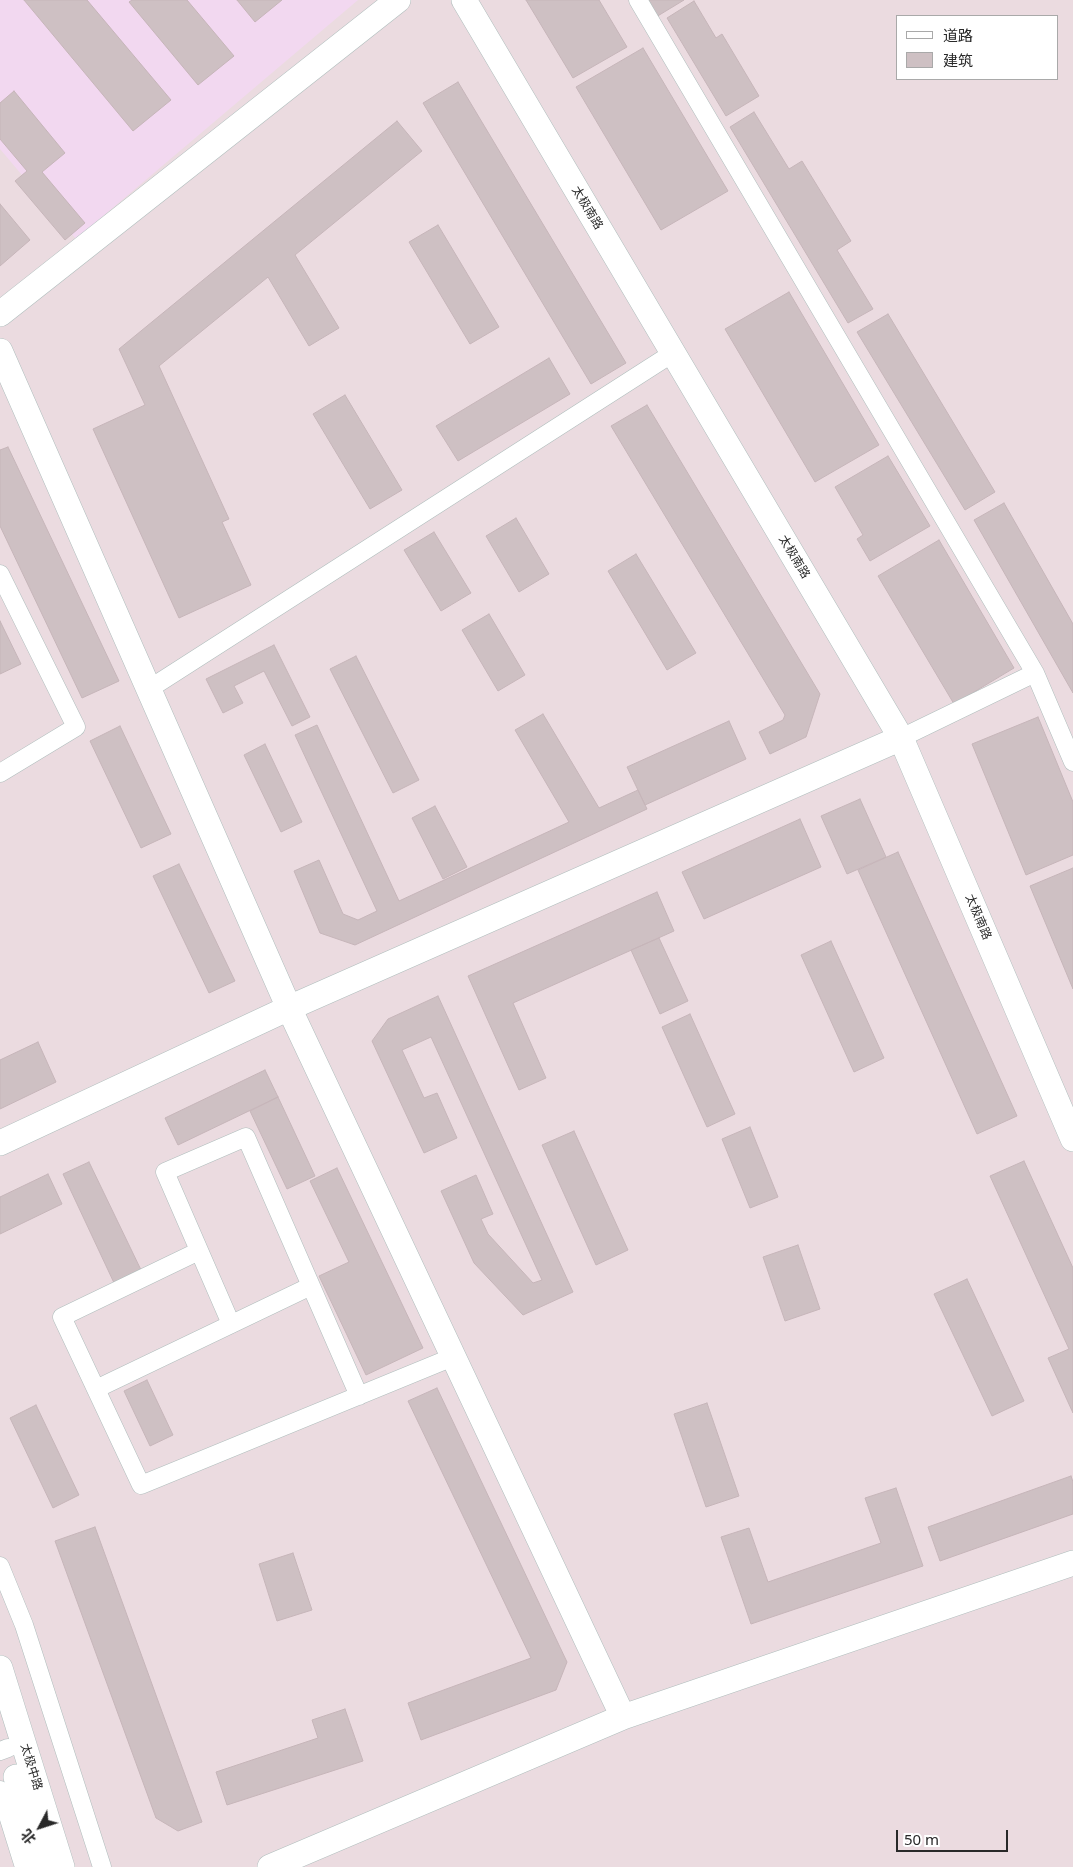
<!DOCTYPE html>
<meta charset="utf-8">
<style>
body{margin:0}
#map{position:relative;width:1073px;height:1867px;overflow:hidden;background:#ebdbe0;font-family:"Noto Sans","Noto Sans SC",sans-serif}
canvas{display:block}
.legend{position:absolute;left:896px;top:15px;width:162px;height:65px;box-sizing:border-box;background:#fff;border:1px solid #a9a9a9;margin:0;padding:6px 9px;list-style:none;font-size:15px;color:#292929}
.legend li{display:flex;align-items:center;gap:10px;height:25px}
.legend b{width:25px;border:1px solid #a9a9a9}
.north{position:absolute;left:15px;top:1802px;width:50px;height:50px;-webkit-text-stroke:4px #fff;paint-order:stroke;rotate:230deg;font-size:14px;font-weight:700;line-height:20px;text-align:center;color:#292929}
.north::after{content:'';display:block;margin:auto;width:18px;height:22px;background:#292929;clip-path:polygon(50% 0,100% 100%,50% 72%,0 100%)}
.scale{position:absolute;left:896px;top:1830px;width:112px;height:22px;box-sizing:border-box;border:2px solid #292929;border-top:0;padding-left:6px;font-size:15px;line-height:18px;white-space:nowrap;color:#292929;-webkit-text-stroke:4px #fff;paint-order:stroke}
</style>
<div id="map">
<canvas width="1073" height="1867"></canvas>
<ul class="legend">
<li><b style="height:6px;background:#fff"></b>道路</li>
<li><b style="height:14px;background:#cec0c3"></b>建筑</li>
</ul>
<div class="north">北</div>
<div class="scale">50 m</div>
</div>
<script>
const context = document.querySelector('canvas').getContext('2d');
context.lineJoin = 'round';
function fill(path, color) {
  context.fillStyle = color;
  context.fill(path, 'evenodd');
}
function toPath(rows) {
  const path = new Path2D();
  for (const r of rows) {
    path.moveTo(r[0], r[1]);
    for (let i = 2; i < r.length; i += 2) path.lineTo(r[i], r[i + 1]);
  }
  return path;
}
function stroke(path, color, width, dash) {
  context.strokeStyle = color;
  context.lineWidth = width;
  context.lineCap = dash ? 'butt' : 'round';
  context.setLineDash(dash || []);
  context.stroke(path);
}
function write(font, color, halo, rows, align = 'center') {
  context.font = font + ' "Noto Sans","Noto Sans SC",sans-serif';
  context.lineWidth = 4;
  context.setLineDash([]);
  context.textBaseline = 'middle';
  context.strokeStyle = halo;
  context.fillStyle = color;
  for (const [text, x, y, turn = 0] of rows) {
    context.save();
    context.translate(x, y);
    context.rotate((+turn || 0) * Math.PI / 180);
    context.textAlign = isNaN(turn) ? turn : align;
    if (halo) context.strokeText(text, 0, 0);
    context.fillText(text, 0, 0);
    context.restore();
  }
}
fill(toPath([
 [0,0,358,0,76,239,0,149]
]), '#f2d8f0');
const building = toPath([
 [24,0,87,0,171,100,133,131,24,0],
 [132,0,187,0,234,56,198,85,129,2,132,0],
 [237,0,282,0,255,22,237,0],
 [526,0,599,0,627,47,573,78,526,0],
 [646,0,684,0,656,17,646,0],
 [694,1,716,38,722,34,759,96,726,116,667,18,694,1],
 [643,48,728,191,661,230,576,87,643,48],
 [458,82,626,363,591,384,423,103,458,82],
 [14,91,65,153,42,172,85,223,65,240,15,181,27,171,0,139,0,103,14,91],
 [754,112,789,169,802,161,851,241,837,250,873,309,848,323,730,127,754,112],
 [397,121,422,151,295,255,339,328,309,346,268,277,159,366,229,519,222,522,251,585,179,618,93,429,145,405,119,349,397,121],
 [0,204,30,240,0,266,0,204],
 [438,225,499,327,470,344,409,242,438,225],
 [789,292,879,445,815,482,725,329,789,292],
 [888,314,995,492,965,510,857,332,888,314],
 [549,358,570,394,458,461,436,426,549,358],
 [345,395,402,490,370,509,313,414,345,395],
 [647,405,820,694,806,737,770,754,759,732,783,720,785,715,611,426,647,405],
 [8,447,119,681,82,698,0,526,0,450,8,447],
 [888,456,930,526,870,561,857,539,863,535,835,487,888,456],
 [1004,503,1073,624,1073,693,974,520,1004,503],
 [516,518,549,574,519,592,486,536,516,518],
 [434,532,471,593,441,611,404,550,434,532],
 [939,540,1014,668,954,704,878,576,939,540],
 [636,554,696,653,667,670,608,571,636,554],
 [489,614,525,675,498,691,462,630,489,614],
 [0,621,21,664,0,674,0,621],
 [274,645,310,717,292,726,264,671,234,686,243,703,223,713,206,679,274,645],
 [356,656,419,780,393,793,330,669,356,656],
 [543,714,599,808,638,790,647,809,355,945,320,933,294,871,319,860,343,914,358,920,377,911,295,735,317,725,399,901,569,822,515,730,543,714],
 [1038,717,1073,802,1073,855,1026,875,972,744,1038,717],
 [729,721,746,759,645,805,627,767,729,721],
 [120,726,171,834,141,848,90,741,120,726],
 [265,744,302,822,281,832,244,755,265,744],
 [860,799,886,857,847,874,821,816,860,799],
 [435,806,467,867,443,879,412,818,435,806],
 [800,819,821,867,704,919,682,872,800,819],
 [898,852,1017,1116,977,1134,858,870,898,852],
 [179,864,235,981,209,993,153,876,179,864],
 [1073,868,1073,989,1030,886,1073,868],
 [657,892,674,931,513,1003,546,1078,519,1090,468,976,657,892],
 [659,938,688,1001,660,1014,631,950,659,938],
 [831,941,884,1058,854,1072,801,955,831,941],
 [438,996,573,1292,523,1315,474,1263,441,1191,476,1175,493,1214,481,1219,488,1234,533,1283,542,1280,431,1037,402,1050,424,1098,437,1093,457,1138,424,1153,372,1041,388,1019,438,996],
 [690,1014,735,1114,707,1127,662,1027,690,1014],
 [38,1042,56,1082,0,1109,0,1060,38,1042],
 [265,1070,278,1097,178,1145,165,1118,265,1070],
 [278,1097,315,1176,287,1189,250,1111,278,1097],
 [750,1127,778,1197,750,1208,722,1139,750,1127],
 [574,1131,628,1250,596,1265,542,1145,574,1131],
 [1024,1161,1073,1268,1073,1413,1048,1358,1069,1349,990,1176,1024,1161],
 [89,1162,142,1272,115,1285,63,1174,89,1162],
 [337,1168,423,1348,366,1375,319,1276,349,1262,310,1181,337,1168],
 [48,1174,62,1204,0,1234,0,1197,48,1174],
 [798,1245,820,1309,785,1321,763,1257,798,1245],
 [967,1279,1024,1401,992,1416,934,1294,967,1279],
 [147,1380,173,1435,150,1446,124,1391,147,1380],
 [437,1388,567,1662,556,1690,421,1740,408,1703,531,1658,408,1401,437,1388],
 [707,1403,739,1496,706,1507,674,1414,707,1403],
 [36,1405,79,1495,53,1508,10,1418,36,1405],
 [1071,1476,1073,1482,1073,1514,940,1561,928,1527,1071,1476],
 [896,1488,923,1566,751,1624,721,1537,749,1528,768,1582,881,1543,865,1498,896,1488],
 [95,1527,202,1822,178,1831,156,1818,55,1541,95,1527],
 [293,1553,312,1610,277,1621,259,1564,293,1553],
 [345,1709,363,1761,227,1805,216,1772,318,1738,312,1720,345,1709]
]);
fill(building, '#cec0c3');
stroke(building, '#c6b5b9', 1);
const street = toPath([
 [638,0,1035,673,1073,762],
 [0,574,76,727,0,773],
 [149,689,673,353],
 [901,738,1035,673],
 [199,1251,62,1317,141,1485,453,1357],
 [231,1324,165,1172,246,1137,359,1396],
 [96,1389,311,1286],
 [0,1566,24,1625,102,1867],
 [0,1751,8,1748],
 [0,1790,24,1867]
]);
const secondary = toPath([
 [464,0,901,738,1073,1139],
 [0,314,398,0],
 [0,351,289,1008,623,1717],
 [0,1143,289,1008,901,738],
 [0,1668,62,1867],
 [16,1777,41,1867],
 [270,1867,623,1717,1073,1563]
]);
stroke(street, '#afbdbc', 19);
stroke(secondary, '#afbdbc', 26);
stroke(street, '#fff', 18);
stroke(secondary, '#fff', 25);
write('12px', '#292929', '#fff', [
 ["太极南路",587,208,59],
 ["太极南路",794,557,59],
 ["太极南路",978,917,67],
 ["太极中路",31,1767,73]
]);
</script>
